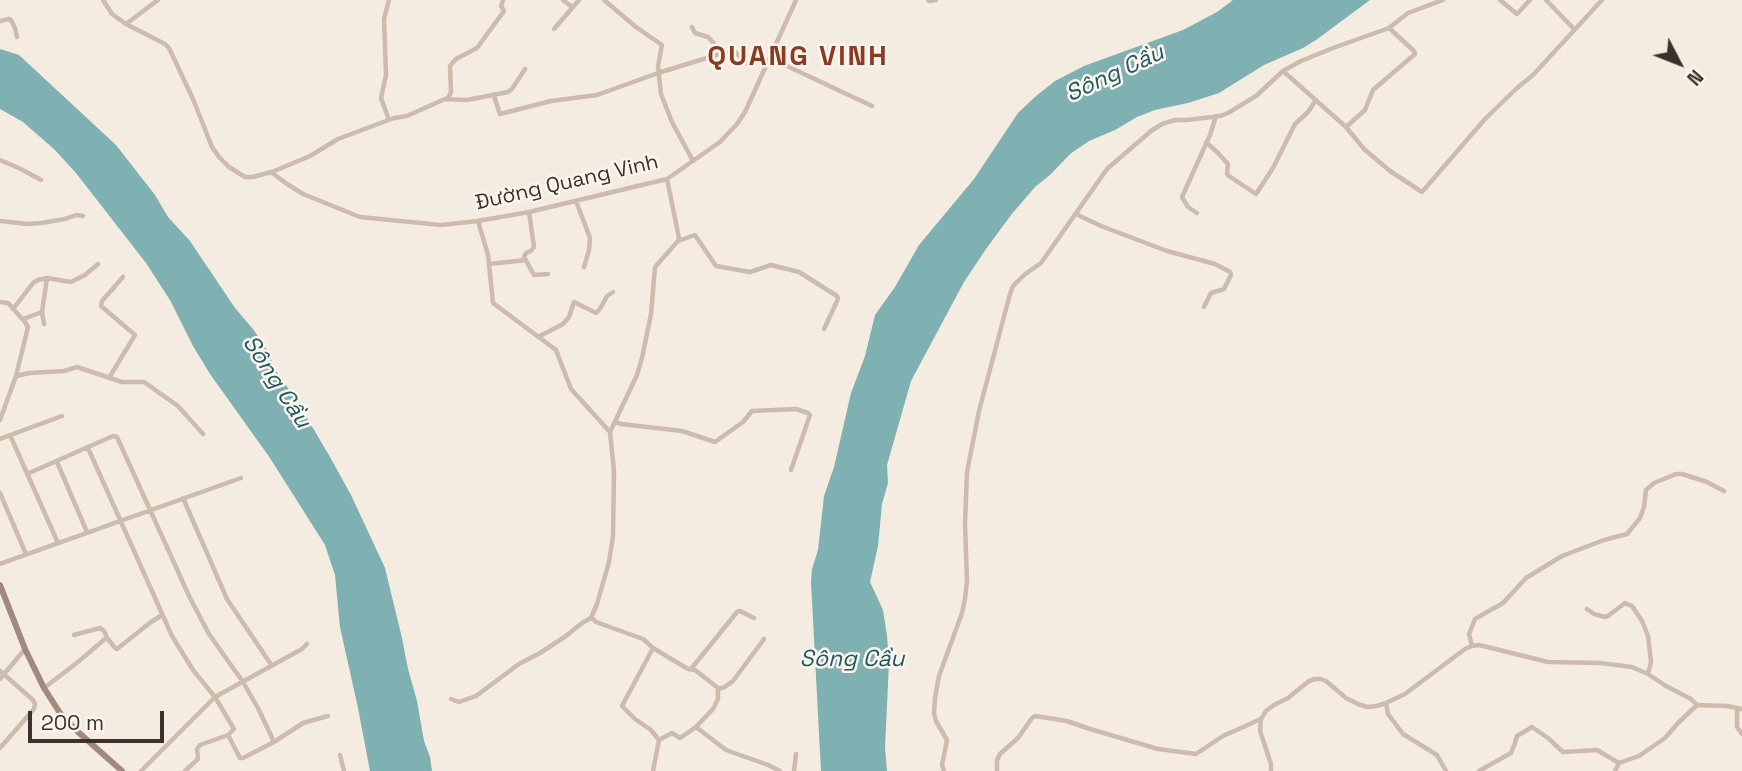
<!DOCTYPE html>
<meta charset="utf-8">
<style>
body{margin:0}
#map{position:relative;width:1742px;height:771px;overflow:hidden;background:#f4ebe1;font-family:"Space Grotesk",sans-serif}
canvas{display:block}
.north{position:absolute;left:1644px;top:28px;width:70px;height:70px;-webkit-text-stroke:5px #fbf5ee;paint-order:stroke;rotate:132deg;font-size:19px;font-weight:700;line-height:28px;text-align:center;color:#3b302b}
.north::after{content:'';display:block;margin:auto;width:24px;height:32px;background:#3b302b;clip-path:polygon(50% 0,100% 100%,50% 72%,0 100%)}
.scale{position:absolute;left:28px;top:711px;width:136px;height:32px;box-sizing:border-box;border:4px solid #3b302b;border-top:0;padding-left:9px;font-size:21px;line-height:24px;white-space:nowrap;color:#3b302b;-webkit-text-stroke:5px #fbf5ee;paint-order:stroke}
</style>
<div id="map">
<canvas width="1742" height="771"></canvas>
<div class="north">N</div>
<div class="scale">200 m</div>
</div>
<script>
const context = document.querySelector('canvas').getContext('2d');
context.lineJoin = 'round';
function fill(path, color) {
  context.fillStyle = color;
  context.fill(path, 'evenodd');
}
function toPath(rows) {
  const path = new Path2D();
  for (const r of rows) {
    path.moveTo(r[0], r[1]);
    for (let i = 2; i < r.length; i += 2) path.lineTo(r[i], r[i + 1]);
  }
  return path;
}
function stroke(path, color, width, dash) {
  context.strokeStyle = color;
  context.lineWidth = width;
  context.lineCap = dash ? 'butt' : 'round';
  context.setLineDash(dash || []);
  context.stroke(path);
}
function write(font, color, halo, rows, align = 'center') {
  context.font = font + ' "Space Grotesk",sans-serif';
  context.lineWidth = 5;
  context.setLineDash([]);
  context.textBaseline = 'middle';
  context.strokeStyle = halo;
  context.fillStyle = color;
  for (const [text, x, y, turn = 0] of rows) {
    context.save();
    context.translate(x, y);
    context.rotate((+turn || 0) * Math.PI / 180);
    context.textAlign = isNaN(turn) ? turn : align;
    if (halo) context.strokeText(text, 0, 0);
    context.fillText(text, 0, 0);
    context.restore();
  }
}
fill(toPath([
 [1233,0,1370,0,1316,40,1303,48,1264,65,1219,93,1188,103,1155,110,1137,117,1115,130,1089,141,1070,154,1051,174,1035,187,1011,215,986,249,964,282,911,381,887,465,888,483,882,504,878,546,870,582,883,610,887,636,889,663,885,748,887,771,821,771,811,582,812,569,818,550,824,496,834,467,851,393,865,356,875,315,895,287,919,245,974,179,1018,113,1036,96,1055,81,1084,66,1183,30,1217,12],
 [0,49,19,55,116,145,155,195,168,217,190,241,235,308,253,329,269,353,274,368,297,401,330,457,351,495,385,568,402,638,408,669,417,701,424,741,430,757,432,771,370,771,358,708,340,627,335,575,325,545,270,458,210,374,193,346,170,300,146,263,76,173,55,150,23,122,0,109]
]), '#7fb0b2');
stroke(toPath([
 [103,0,112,14,126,24,165,44,169,48,193,99,212,147,219,157,229,167,245,177,253,177,271,172,287,184,303,194,360,217,441,225,478,221,529,212,667,179,720,142,737,124,745,112,796,0],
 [563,0,572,7],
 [604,0,636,27,662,45,658,66,661,94,672,122,693,161],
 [928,0,930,1,936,0],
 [1500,0,1517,14,1530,0],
 [1546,0,1574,29],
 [0,21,9,19,11,20,15,28,17,37],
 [126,24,158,0],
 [692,27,695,33,708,37,723,53,734,51,749,65],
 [554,29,579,0],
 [770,58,872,106],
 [1283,71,1346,127,1364,149,1390,171,1422,192,1485,119,1517,88,1533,75,1602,0],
 [494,96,500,114,551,101,597,95,658,73,723,53],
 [448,98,451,92,450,66,456,59,477,48,504,11,501,6,503,1],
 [389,120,381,98,386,75,384,19,389,0],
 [1346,127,1365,110,1373,90,1415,54,1414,51,1389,28],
 [1206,142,1217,152,1228,164,1227,174,1229,176,1256,194,1273,168,1295,124,1308,112,1316,100],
 [0,160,21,169,41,180],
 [272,172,310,156,338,139,394,118,407,116,445,99,467,100,508,92,512,89,525,69],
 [576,201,590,238,589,250,584,267],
 [529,212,534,247,531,251,526,253,524,257,534,275,548,274],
 [1197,213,1188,207,1182,197,1210,135,1216,116],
 [1076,214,1101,226,1167,251,1215,264,1230,272,1231,275,1224,289,1211,293,1204,307],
 [0,221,28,224,41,223,65,219,76,215,83,216],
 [678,241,695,235,716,266,750,272,771,265,799,272,837,296,838,299,824,329],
 [489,264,526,260],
 [0,302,8,303,25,322,28,327,16,376,0,420],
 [13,309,33,283,38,280,47,278,71,282,85,275,98,264],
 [23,319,42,312],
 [44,324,42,312,47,278],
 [538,337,563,324,569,317,574,302,596,313,600,309,607,296,613,292],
 [16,376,29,373,64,371,77,367,122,382,144,382,178,406,203,434],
 [109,378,135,335,101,306,102,301,123,277],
 [615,422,621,424,682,431,715,442,743,422,752,411,796,409,808,413,810,415,791,470],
 [610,432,637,375,642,358,651,314,655,267,678,241,679,238,667,179],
 [10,435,58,543],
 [0,439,62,416],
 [88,448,172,636,193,670,215,697,234,729,228,735,200,745,197,749,198,759,185,771],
 [57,462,87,532],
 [27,474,113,436,117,437,190,598,209,634,243,682,259,710,274,742],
 [0,493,26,554],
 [183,498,227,599,272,666],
 [0,564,241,478],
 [1587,609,1594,614,1605,617,1608,616,1625,603,1632,606,1642,621,1648,636,1651,662,1648,674],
 [592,618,596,622,643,639,653,648,688,669,695,670,718,688,718,699,713,709,696,727,680,738,672,733,659,740],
 [74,635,100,628,104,631,107,638],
 [1472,646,1469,634,1475,619,1503,603,1526,578,1562,556,1604,540,1627,534,1640,518,1644,507,1646,490,1654,483,1676,474,1682,474,1707,482,1724,491],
 [691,669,737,612,740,611,754,618],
 [0,671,33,700,35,704,34,709,0,748],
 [0,679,25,649],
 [44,688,78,662,105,639,108,639,115,648,117,649,151,622,162,615],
 [718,688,723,688,733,681,764,639],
 [451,699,459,702,476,696,519,664,540,653,566,636,582,623,591,618,597,604,609,562,613,536,614,471,610,432,571,389,556,350,493,303,488,255,478,221],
 [1386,703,1388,714,1403,734,1437,755,1446,771],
 [1737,708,1737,727,1742,734],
 [1261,719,1260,731,1271,764,1271,771],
 [696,727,726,750,768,765,780,771],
 [228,735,240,758,243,758,274,742,303,723,328,716],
 [340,755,344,771],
 [141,771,215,697,302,649,307,644],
 [653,771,659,740,651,730,635,719,622,706,653,648],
 [794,771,796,754],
 [944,771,942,765,947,740,936,721,934,714,935,698,939,676,962,613,965,599,967,581,965,524,967,472,979,411,1010,294,1013,286,1024,275,1041,263,1107,169,1151,131,1162,124,1175,120,1187,120,1220,116,1228,113,1256,96,1283,71,1301,61,1333,48,1389,28,1408,13,1443,0],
 [997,771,997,760,1000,754,1018,738,1032,718,1035,716,1067,721,1090,729,1158,749,1196,754,1223,736,1261,719,1266,711,1274,705,1288,698,1309,681,1315,679,1321,679,1326,681,1346,698,1358,704,1367,707,1377,706,1386,703,1405,694,1465,649,1472,646,1479,645,1548,662,1600,663,1632,667,1648,674,1666,686,1691,699,1697,705],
 [1479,771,1511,753,1515,743,1517,736,1532,727,1548,738,1563,752,1597,750,1619,763],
 [1615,771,1619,763,1639,756,1665,738,1679,722,1697,705,1727,706,1742,709]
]), '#cdbbac', 4.5);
stroke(toPath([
 [0,585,25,649,44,688,60,713,77,731,122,771]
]), '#a18a7d', 6);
write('21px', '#3b302b', '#fbf5ee', [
 ["Đường Quang Vinh",567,183,-13]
]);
write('italic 23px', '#1f5a5e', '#fbf5ee', [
 ["Sông Cầu",1115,74,-25],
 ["Sông Cầu",276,382,57],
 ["Sông Cầu",852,660]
]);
context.letterSpacing = '2px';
write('bold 28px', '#8c3b22', '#fbf5ee', [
 ["QUANG VINH",798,57]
]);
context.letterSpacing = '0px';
</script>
